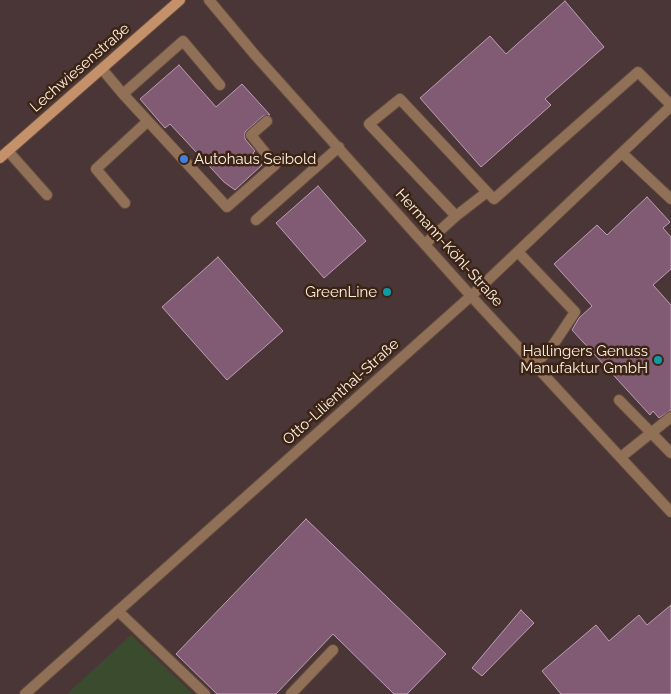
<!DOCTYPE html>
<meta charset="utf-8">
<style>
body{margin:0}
canvas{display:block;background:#462e1d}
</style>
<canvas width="671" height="694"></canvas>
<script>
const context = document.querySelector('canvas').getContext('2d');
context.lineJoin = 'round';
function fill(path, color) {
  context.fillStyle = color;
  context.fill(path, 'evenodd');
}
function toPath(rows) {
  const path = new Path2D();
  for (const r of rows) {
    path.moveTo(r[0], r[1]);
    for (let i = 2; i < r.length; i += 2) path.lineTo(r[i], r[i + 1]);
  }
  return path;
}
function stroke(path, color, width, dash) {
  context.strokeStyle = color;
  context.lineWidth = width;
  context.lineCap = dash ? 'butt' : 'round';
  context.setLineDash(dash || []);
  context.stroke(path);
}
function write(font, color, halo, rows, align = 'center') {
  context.font = font + ' Raleway,sans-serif';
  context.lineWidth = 5;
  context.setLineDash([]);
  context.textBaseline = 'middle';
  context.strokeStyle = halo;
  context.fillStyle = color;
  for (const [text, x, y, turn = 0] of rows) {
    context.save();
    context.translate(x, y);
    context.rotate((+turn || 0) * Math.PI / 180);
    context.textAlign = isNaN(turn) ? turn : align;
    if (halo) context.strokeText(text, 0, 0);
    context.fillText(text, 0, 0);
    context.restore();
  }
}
fill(toPath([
 [0,0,671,0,671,694,0,694]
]), '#4b3637');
fill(toPath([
 [131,635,193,694,67,694]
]), '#3a4c2d');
const building = toPath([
 [565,1,604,47,545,99,551,105,481,167,420,98,490,36,506,54,565,1],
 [179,65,216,107,242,84,270,115,263,116,245,132,245,139,255,151,253,153,262,165,235,190,224,182,170,124,165,128,140,99,179,65],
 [318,186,366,241,324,278,276,223,318,186],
 [647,197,670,222,663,228,671,237,671,269,653,285,671,305,671,410,659,418,653,411,650,415,572,330,579,318,592,306,554,264,597,225,607,235,647,197],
 [218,257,283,331,227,380,162,307,218,257],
 [306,519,446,654,407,694,394,694,333,634,276,694,217,694,176,654,306,519],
 [671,605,671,694,561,694,542,671,596,625,609,641,639,615,647,625,671,605],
 [521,610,534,623,482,676,472,668,521,610]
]);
fill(building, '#815a74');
stroke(building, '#bd9eb2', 1);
const lane = toPath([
 [102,69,123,94,183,41,220,85],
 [123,94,227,207,275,165,251,135,267,121],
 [8,151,47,195],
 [622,153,671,199],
 [487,192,494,199,638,72,671,105],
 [125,203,96,169,148,121],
 [256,220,339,147],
 [426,243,456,216,369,124,400,99,487,192,456,216],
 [518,252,575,312,549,351,534,364],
 [619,400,671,453],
 [621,457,671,417],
 [118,611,205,694],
 [291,694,333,650]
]);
const street = toPath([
 [209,0,255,55,471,296,671,512],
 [25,694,471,296,671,106]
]);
const secondary = toPath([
 [0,158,180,0]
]);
stroke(lane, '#644d3d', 12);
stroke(street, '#644d3d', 12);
stroke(secondary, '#644d3d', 12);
stroke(lane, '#917058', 10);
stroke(street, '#917058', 10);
stroke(secondary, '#c5916a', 10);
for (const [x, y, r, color] of [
 [184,159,5,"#3f7fe0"],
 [387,292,5,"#0f9aa8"],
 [658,360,5,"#0f9aa8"]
]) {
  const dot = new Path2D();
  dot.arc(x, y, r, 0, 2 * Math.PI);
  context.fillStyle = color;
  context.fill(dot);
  stroke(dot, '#3b2413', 2);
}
write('15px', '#ffefe4', '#3b2413', [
 ["Lechwiesenstraße",80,68,-41],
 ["Hermann-Köhl-Straße",449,248,48],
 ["Otto-Lilienthal-Straße",341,392,-42]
]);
write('15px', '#ffefe4', '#3b2413', [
 ["Autohaus Seibold",194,159,"left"],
 ["GreenLine",377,292],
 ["Hallingers Genuss",648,351],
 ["Manufaktur GmbH",648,368]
], 'right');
</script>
